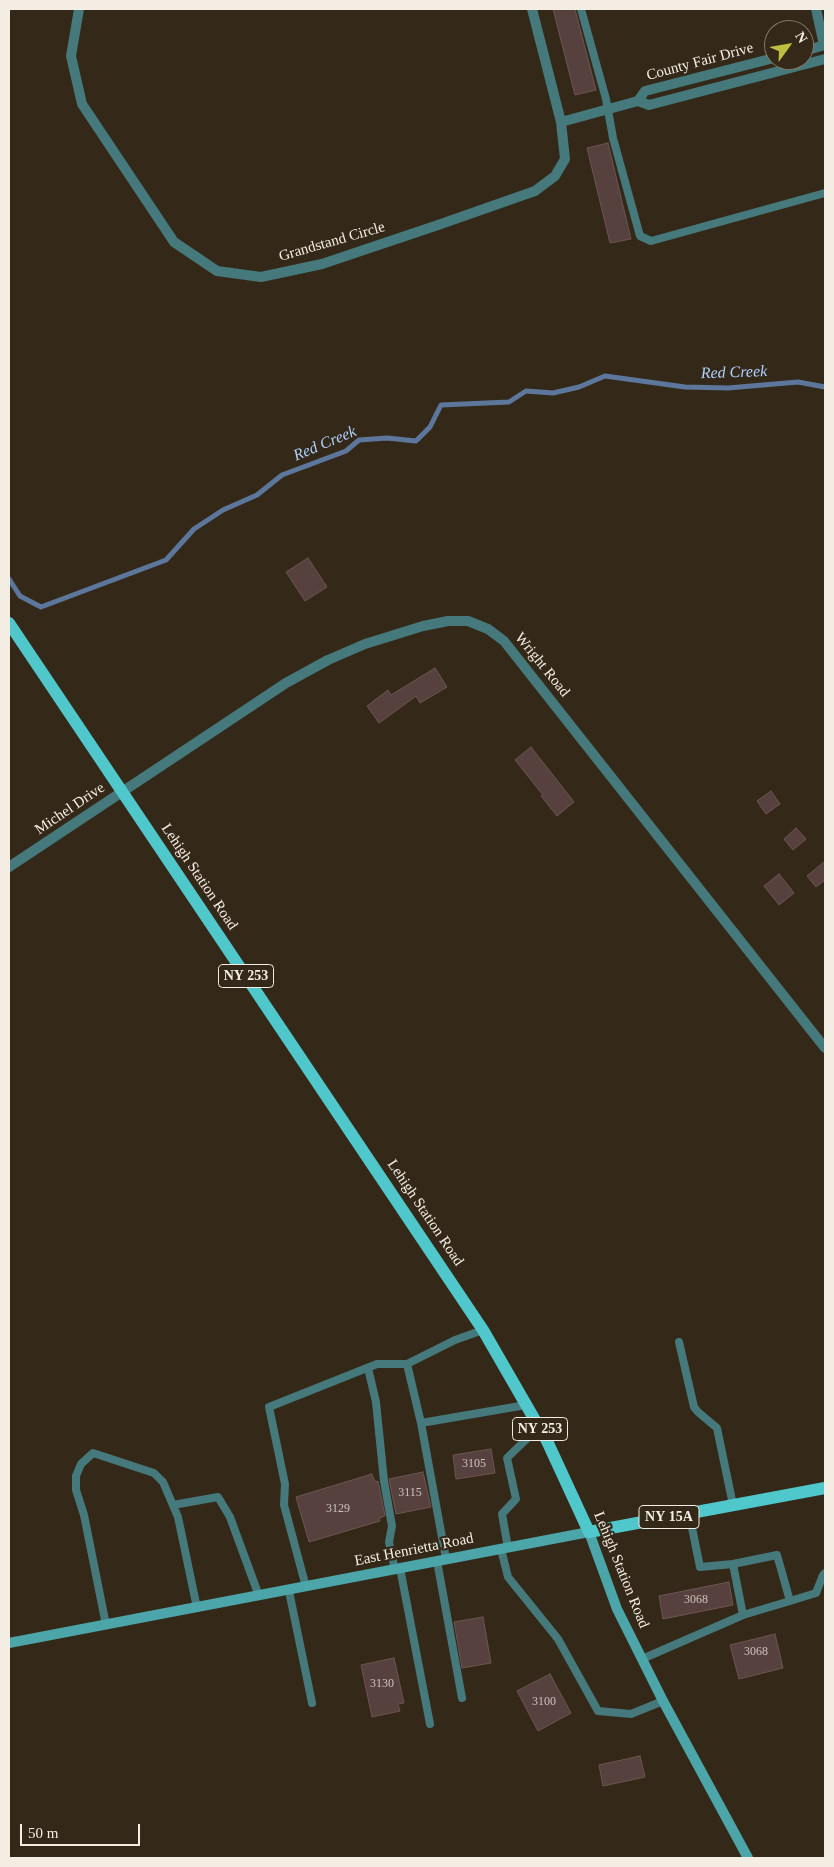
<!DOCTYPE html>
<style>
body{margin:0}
#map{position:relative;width:834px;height:1867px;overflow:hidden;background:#342919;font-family:Georgia,serif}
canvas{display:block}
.frame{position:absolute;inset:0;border:10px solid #f4ede3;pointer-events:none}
.north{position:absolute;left:764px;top:20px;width:50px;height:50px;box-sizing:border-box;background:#342919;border:1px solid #81776a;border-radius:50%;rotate:58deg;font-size:14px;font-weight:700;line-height:20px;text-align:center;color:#f4ede3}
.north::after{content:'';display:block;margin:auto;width:18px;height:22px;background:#c0be40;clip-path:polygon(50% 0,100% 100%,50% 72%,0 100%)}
.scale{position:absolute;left:20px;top:1824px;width:120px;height:22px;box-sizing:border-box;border:2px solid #f4ede3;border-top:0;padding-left:6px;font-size:15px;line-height:18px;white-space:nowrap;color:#f4ede3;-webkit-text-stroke:4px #342919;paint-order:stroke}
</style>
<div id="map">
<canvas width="834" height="1867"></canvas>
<div class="frame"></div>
<div class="north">N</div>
<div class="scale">50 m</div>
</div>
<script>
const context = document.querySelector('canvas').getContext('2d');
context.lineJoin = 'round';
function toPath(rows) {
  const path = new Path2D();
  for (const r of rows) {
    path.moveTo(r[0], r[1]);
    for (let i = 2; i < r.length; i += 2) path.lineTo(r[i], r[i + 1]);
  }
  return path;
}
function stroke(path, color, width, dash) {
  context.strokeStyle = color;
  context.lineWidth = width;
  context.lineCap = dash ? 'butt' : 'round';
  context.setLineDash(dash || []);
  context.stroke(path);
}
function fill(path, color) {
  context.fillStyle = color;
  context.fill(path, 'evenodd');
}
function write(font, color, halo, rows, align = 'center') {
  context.font = font + ' Georgia,serif';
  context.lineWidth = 4.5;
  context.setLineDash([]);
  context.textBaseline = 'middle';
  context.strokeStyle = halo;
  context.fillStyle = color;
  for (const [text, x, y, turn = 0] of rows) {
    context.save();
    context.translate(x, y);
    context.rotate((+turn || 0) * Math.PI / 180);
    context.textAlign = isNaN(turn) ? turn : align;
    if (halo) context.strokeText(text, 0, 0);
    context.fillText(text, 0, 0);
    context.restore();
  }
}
stroke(toPath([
 [9,579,20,596,41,607,166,560,194,529,223,510,257,495,282,475,346,451,359,440,387,438,416,441,430,427,441,405,509,402,526,391,553,393,579,387,605,376,685,387,728,388,798,382,825,387]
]), '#5c779b', 5);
const building = toPath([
 [553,9,575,9,596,90,575,95,553,9],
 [608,143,631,239,610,243,587,148,608,143],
 [308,558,327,587,305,601,286,572,308,558],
 [435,668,447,687,420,703,416,696,379,723,367,706,388,690,391,695,435,668],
 [531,747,574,802,557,816,541,796,543,795,515,760,531,747],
 [771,791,780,804,766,814,757,801,771,791],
 [796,828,806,839,793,850,784,839,796,828],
 [825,861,825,880,816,887,807,876,825,861],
 [779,874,794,893,779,905,764,886,779,874],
 [491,1449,495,1473,456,1479,453,1455,491,1449],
 [423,1472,431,1507,396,1514,389,1479,423,1472],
 [372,1474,375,1482,378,1481,385,1516,379,1518,380,1521,309,1542,296,1497,372,1474],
 [729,1582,733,1605,663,1619,659,1596,729,1582],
 [483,1617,491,1663,462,1668,454,1622,483,1617],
 [775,1634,783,1668,739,1679,730,1645,775,1634],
 [394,1658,404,1703,398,1704,400,1711,372,1717,361,1665,394,1658],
 [550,1674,571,1713,538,1731,517,1691,550,1674],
 [640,1756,645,1777,603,1786,599,1765,640,1756]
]);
fill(building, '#57413e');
stroke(building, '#6d5552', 1);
stroke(toPath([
 [581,9,606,99,613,138,640,236,651,241,825,193],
 [679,1342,694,1407,698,1412,717,1428,733,1505],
 [368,1368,376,1402,384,1481,392,1526,389,1542,395,1570],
 [421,1423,407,1364,455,1340,483,1330],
 [173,1505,218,1497,230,1517,259,1596],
 [508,1548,502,1514,516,1499,507,1458,539,1427],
 [501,1549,508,1577,558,1639,598,1711,631,1714,663,1701],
 [446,1559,421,1423,526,1405],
 [437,1561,462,1698],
 [733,1564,777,1555,790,1601,816,1593,823,1575,825,1573],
 [400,1568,430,1724],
 [306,1587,284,1505,285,1484,269,1407,377,1364,407,1364],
 [289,1591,312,1703],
 [743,1615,790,1601],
 [106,1625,84,1515,76,1490,76,1476,81,1464,93,1453,154,1473,163,1482,178,1517,197,1608],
 [642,1659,743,1615,733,1564,700,1567,689,1513]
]), '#45797b', 8);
stroke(toPath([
 [79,9,71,56,82,104,174,242,217,271,261,277,322,264,438,225,535,191,555,176,565,159,561,122,532,9],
 [816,9,824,45],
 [804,51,825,45],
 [774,58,645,91,638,101,649,105,825,59],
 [561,122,638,101],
 [9,867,286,683,328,660,365,644,423,626,448,621,468,621,488,629,504,641,825,1048]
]), '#45797b', 10);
stroke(toPath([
 [9,1643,589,1532,617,1609,663,1701,748,1858]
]), '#4ca5a8', 10);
stroke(toPath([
 [9,623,483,1330,547,1441,589,1532,825,1488]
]), '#4fc7cb', 12);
write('12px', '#cdc2ba', null, [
 ["3105",474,1464],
 ["3115",410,1493],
 ["3129",338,1509],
 ["3068",696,1600],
 ["3068",756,1652],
 ["3130",382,1684],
 ["3100",544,1702]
]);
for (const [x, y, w] of [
 [246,976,55],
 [540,1429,55],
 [669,1517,60]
]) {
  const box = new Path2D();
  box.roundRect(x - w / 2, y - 11.5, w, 23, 4);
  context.fillStyle = '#342919';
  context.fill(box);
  stroke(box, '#f4ede3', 1);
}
write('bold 14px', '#f4ede3', null, [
 ["NY 253",246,976],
 ["NY 253",540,1429],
 ["NY 15A",669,1517]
]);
write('15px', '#f4ede3', '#342919', [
 ["County Fair Drive",700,62,-15],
 ["Grandstand Circle",332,242,-16],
 ["Wright Road",542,665,51],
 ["Michel Drive",70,809,-34],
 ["Lehigh Station Road",199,877,56],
 ["Lehigh Station Road",425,1213,56],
 ["East Henrietta Road",414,1550,-11],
 ["Lehigh Station Road",621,1570,68]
]);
write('italic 16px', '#add0ff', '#342919', [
 ["Red Creek",734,373,-2],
 ["Red Creek",325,444,-23]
]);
</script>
